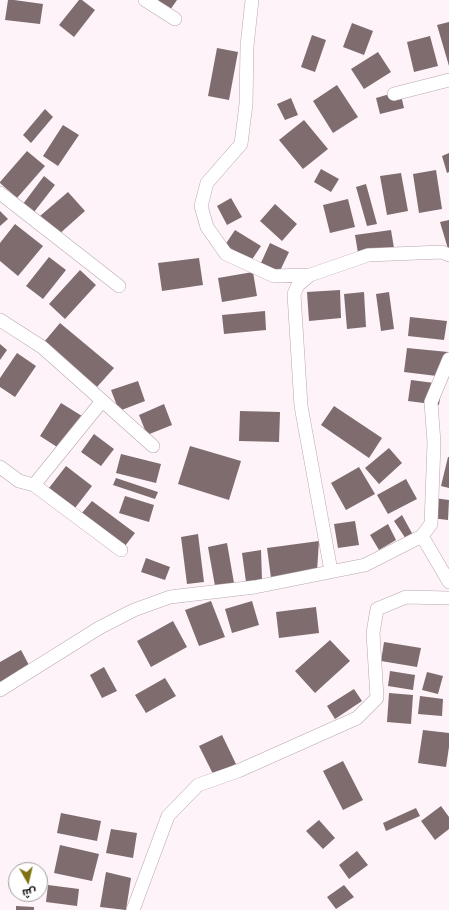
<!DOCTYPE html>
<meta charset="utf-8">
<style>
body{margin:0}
#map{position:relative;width:449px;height:910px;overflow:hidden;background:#fdf3f9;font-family:"Noto Serif",Cairo,serif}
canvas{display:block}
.north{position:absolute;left:8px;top:862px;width:40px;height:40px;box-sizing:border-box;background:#fff;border:1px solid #9f9d9e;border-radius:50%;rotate:172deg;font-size:11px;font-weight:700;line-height:16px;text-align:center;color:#0f0a0d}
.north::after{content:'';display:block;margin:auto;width:14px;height:18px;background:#7f7110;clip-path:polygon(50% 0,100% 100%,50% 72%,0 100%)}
</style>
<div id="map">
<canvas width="449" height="910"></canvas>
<div class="north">ش</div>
</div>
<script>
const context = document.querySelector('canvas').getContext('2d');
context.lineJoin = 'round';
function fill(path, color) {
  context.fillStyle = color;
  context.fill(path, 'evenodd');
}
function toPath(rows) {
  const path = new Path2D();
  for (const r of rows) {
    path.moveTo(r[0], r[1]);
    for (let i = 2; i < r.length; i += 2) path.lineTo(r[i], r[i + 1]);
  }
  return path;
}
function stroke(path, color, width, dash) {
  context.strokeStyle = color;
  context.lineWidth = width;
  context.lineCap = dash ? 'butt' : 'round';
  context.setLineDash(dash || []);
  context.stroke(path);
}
fill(toPath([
 [8,0,14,0,43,4,40,24,5,20],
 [79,0,82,0,95,10,74,37,59,25],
 [159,0,177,0,170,10,158,1],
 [449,22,449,66,437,25],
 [352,23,373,31,364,55,343,47],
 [312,35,326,40,315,72,301,67],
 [430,36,438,66,414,72,407,42],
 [217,48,238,52,229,100,208,96],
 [378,52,391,72,364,89,351,69],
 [337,85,358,117,333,133,313,101],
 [400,91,404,108,380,114,376,98],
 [291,98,298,115,285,120,277,104],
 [45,109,53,117,31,143,23,135],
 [304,120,328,149,303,169,279,140],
 [63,125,79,135,58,166,43,156],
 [27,151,45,166,17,198,0,183,0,182],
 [449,153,449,172,447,173,442,156],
 [321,169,339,179,331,192,314,182],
 [436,170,442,209,419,213,413,174],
 [401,173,408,211,387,215,380,176],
 [44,176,55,185,31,216,20,208],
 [366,184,377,224,367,226,356,187],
 [68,192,85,211,57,236,40,216],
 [231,198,242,217,227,225,217,206],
 [348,199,355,227,330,233,323,205],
 [275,204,297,224,282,241,260,221],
 [0,211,8,219,0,226],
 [449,220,449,248,448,249,440,222],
 [15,224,43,246,18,276,0,261,0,243],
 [235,230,261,246,251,261,225,245],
 [391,230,394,248,358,253,355,235],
 [270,243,289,252,279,273,260,265],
 [49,257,66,270,43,299,26,286],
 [199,258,203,285,162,291,158,263],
 [80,270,96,285,65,319,49,304],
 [253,272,257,296,222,302,218,278],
 [340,290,341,318,309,321,307,292],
 [364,292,366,327,347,329,344,294],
 [389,292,394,329,381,331,376,294],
 [265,311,266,330,224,334,222,315],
 [410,317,447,321,444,340,408,336],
 [60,323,114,368,97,387,44,342],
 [0,344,7,350,0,360],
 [407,348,448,352,445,377,404,372],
 [17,353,36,366,15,397,0,387,0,378],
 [411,380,442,384,439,405,408,401],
 [138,381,145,401,119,411,111,390],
 [61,403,82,416,57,447,40,436],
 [164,404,172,425,147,435,139,415],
 [334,406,382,438,369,458,321,425],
 [240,411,280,412,279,442,239,441],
 [94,434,114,449,101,466,81,452],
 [190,446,241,461,229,500,178,484],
 [389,448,402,463,379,484,365,468],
 [121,454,161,464,156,483,116,473],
 [448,457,449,457,449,488,441,486],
 [66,466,92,486,75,508,49,488],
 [359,467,375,494,346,510,331,483],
 [116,478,158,492,155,499,113,485],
 [406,479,417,499,388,514,377,495],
 [125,496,154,505,149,522,119,513],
 [434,498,449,500,448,520,431,518],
 [92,501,135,533,125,546,81,514],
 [402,515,413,535,406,539,394,521],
 [355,521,359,545,338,548,334,524],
 [388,524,396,540,379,550,370,535],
 [198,534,204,582,187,584,181,537],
 [319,541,317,571,271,578,267,548],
 [227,543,234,583,215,586,208,547],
 [261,550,262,579,246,582,242,553],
 [146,558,170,567,165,580,141,572],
 [211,601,225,637,199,646,185,610],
 [252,601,259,625,232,633,225,609],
 [316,607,319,633,279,638,276,612],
 [173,621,187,647,151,667,137,641],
 [330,640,350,661,315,693,295,671],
 [384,642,421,648,417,667,381,661],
 [21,650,30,667,0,685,0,662],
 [104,667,117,691,102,698,90,675],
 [390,671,415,675,413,690,388,686],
 [427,672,443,676,438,694,422,690],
 [165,678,176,696,146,713,135,695],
 [354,689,362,701,335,719,327,706],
 [389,693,413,695,411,724,387,722],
 [420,696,443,699,442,716,418,714],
 [423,730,449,733,449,747,446,767,418,763],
 [222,735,236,764,213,774,199,746],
 [343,761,363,800,343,810,323,771],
 [441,806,449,817,449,829,435,840,421,821],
 [416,808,420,816,386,831,383,823],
 [61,813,101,821,97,841,57,833],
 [319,820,335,838,323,849,306,831],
 [111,829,137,833,133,858,106,853],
 [60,845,99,854,92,881,54,873],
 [357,851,368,865,349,879,339,865],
 [106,872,131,878,126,910,100,907],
 [48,885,79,889,77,906,46,902],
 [344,885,354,897,336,909,327,897],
 [16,906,34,907,34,910,16,910]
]), '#7e6c6f');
const minor = toPath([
 [145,0,175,19],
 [252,0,247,46,246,104,241,144,207,183,201,206,207,227,226,254,274,276,310,275,368,255,442,252,449,255],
 [394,94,449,80],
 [0,193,119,286],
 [310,275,298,285,294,294,301,406,331,571],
 [0,320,42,347,153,446],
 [0,467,19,481,34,485,102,401],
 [34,485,121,550],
 [422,536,449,582],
 [0,690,99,628,134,610,170,597,255,587,365,565,422,536,431,524,434,443,431,402,449,359],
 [133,910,168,816,198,785,238,771,357,718,377,698,373,633,377,609,406,597,449,598]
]);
stroke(minor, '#b7a7b0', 14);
stroke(minor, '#fff', 13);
</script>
